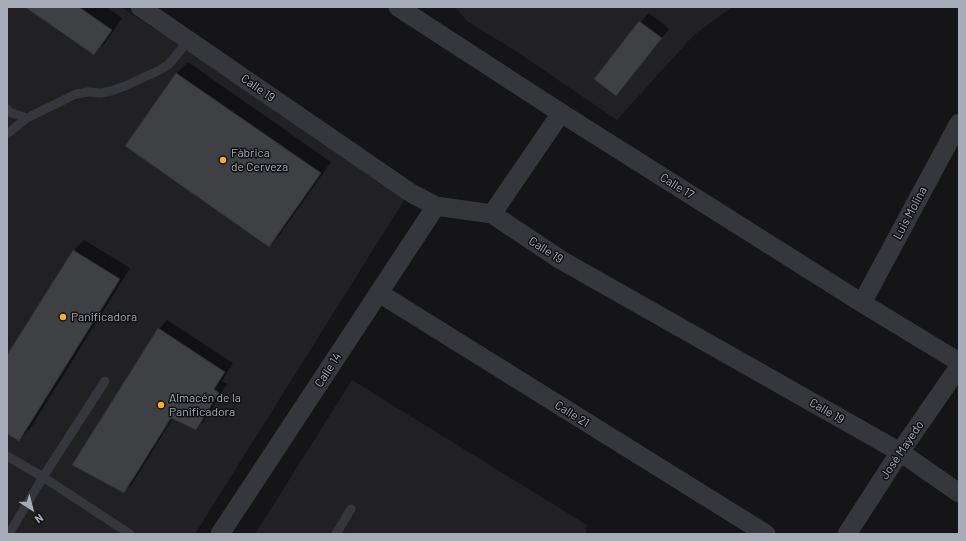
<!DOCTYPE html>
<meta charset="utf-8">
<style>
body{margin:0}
#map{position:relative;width:966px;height:541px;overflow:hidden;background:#151517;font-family:Barlow,sans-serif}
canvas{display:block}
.frame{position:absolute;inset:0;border:8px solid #a6acb8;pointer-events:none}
.north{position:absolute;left:12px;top:489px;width:40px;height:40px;-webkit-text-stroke:3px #101012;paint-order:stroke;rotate:144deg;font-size:11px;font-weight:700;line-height:16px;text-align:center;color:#a6acb8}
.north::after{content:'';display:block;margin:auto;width:14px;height:18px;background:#a6acb8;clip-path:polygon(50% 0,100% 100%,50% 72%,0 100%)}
</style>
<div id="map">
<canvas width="966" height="541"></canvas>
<div class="frame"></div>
<div class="north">N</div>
</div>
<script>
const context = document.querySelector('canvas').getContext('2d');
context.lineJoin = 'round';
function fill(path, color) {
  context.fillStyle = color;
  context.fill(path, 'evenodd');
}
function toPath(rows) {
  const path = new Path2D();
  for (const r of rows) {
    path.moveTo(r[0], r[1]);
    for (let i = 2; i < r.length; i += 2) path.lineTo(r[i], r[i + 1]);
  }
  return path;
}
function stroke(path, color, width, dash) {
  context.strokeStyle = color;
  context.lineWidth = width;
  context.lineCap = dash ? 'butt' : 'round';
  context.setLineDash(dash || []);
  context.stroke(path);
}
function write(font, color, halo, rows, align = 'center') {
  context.font = font + ' Barlow,sans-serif';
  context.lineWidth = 3;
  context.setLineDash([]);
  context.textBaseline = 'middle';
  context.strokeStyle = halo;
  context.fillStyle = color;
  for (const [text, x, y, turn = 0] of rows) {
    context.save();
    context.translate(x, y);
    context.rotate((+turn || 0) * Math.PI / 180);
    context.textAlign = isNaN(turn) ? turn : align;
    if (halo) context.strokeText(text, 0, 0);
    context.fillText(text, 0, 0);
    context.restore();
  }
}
fill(toPath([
 [7,7,121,7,408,194,195,534,7,534],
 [455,7,732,7,694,35,617,120,517,52,467,21],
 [352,380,587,525,586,534,255,534]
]), '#212124');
fill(toPath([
 [26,7,106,7,122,18,105,43,94,54],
 [649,13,669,29,624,86,616,95,595,79,640,22],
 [188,62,331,162,280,234,269,246,126,146,177,73],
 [84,240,130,268,30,429,19,440,7,432,7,357,73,251],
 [167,320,233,363,222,381,227,384,205,420,196,429,173,418,132,484,124,492,159,329]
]), '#0007');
const building = toPath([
 [25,7,79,7,112,30,94,55,25,7],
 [639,21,662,38,616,96,594,79,639,21],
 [176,73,321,173,269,247,125,146,176,73],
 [73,250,120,279,19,441,7,434,7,355,73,250],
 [158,328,225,372,214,389,219,393,196,430,171,418,124,493,72,465,158,328]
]);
fill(building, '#3f4044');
stroke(building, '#2f2f33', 1);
stroke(toPath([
 [7,109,9,112,27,118,76,94,88,92,101,93,111,91,125,86,160,70,169,64,189,40],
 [7,134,27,118],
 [7,456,43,477,130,534],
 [9,534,43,477,105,381],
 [336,534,351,509]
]), '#36373c', 9);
stroke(toPath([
 [140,7,411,193,436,206,492,214,561,260,900,452,959,493],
 [398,7,561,113,862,303,959,362],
 [492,214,561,113],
 [379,293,766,534],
 [862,303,959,123],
 [220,534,436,206],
 [847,534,900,452,959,367]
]), '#36373c', 19);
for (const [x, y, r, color] of [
 [223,160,4,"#ffad25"],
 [63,317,4,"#ffad25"],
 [161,405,4,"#ffad25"]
]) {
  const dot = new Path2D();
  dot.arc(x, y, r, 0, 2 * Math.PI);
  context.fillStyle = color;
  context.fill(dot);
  stroke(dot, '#101012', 1.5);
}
write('12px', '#a6acb8', '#101012', [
 ["Calle 19",258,88,35],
 ["Calle 17",677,186,32],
 ["Luis Molina",910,213,-62],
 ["Calle 19",546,250,33],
 ["Calle 14",328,370,-57],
 ["Calle 19",827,411,30],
 ["Calle 21",572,414,32],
 ["José Mayedo",902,450,-56]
]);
write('12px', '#a6acb8', '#101012', [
 ["Fábrica",231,153],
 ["de Cerveza",231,167],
 ["Panificadora",71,317],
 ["Almacén de la",169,398],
 ["Panificadora",169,412]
], 'left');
</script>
